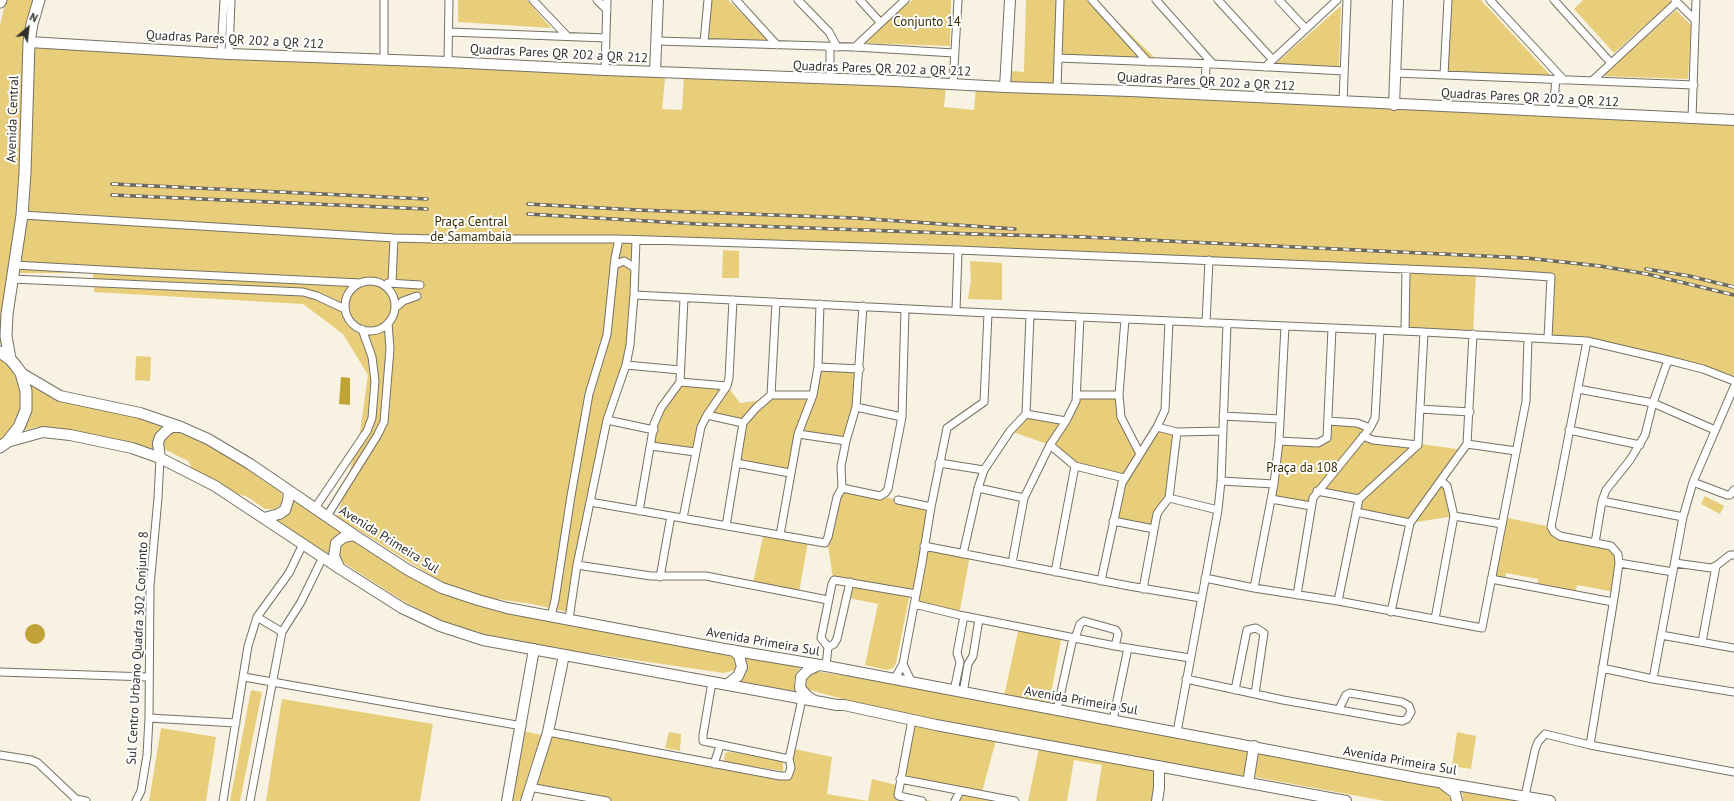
<!DOCTYPE html>
<meta charset="utf-8">
<style>
body{margin:0}
#map{position:relative;width:1734px;height:801px;overflow:hidden;background:#f7f2e2;font-family:"PT Sans",sans-serif}
canvas{display:block}
.north{position:absolute;left:8px;top:8px;width:40px;height:40px;-webkit-text-stroke:3px #fff;paint-order:stroke;rotate:28deg;font-size:11px;font-weight:700;line-height:16px;text-align:center;color:#312f29}
.north::after{content:'';display:block;margin:auto;width:14px;height:18px;background:#312f29;clip-path:polygon(50% 0,100% 100%,50% 72%,0 100%)}
</style>
<div id="map">
<canvas width="1734" height="801"></canvas>
<div class="north">N</div>
</div>
<script>
const context = document.querySelector('canvas').getContext('2d');
context.lineJoin = 'round';
function fill(path, color) {
  context.fillStyle = color;
  context.fill(path, 'evenodd');
}
function toPath(rows) {
  const path = new Path2D();
  for (const r of rows) {
    if (r.length === 3) {
      path.moveTo(r[0] + r[2], r[1]);
      path.arc(r[0], r[1], r[2], 0, 2 * Math.PI);
      continue;
    }
    path.moveTo(r[0], r[1]);
    for (let i = 2; i < r.length; i += 2) path.lineTo(r[i], r[i + 1]);
  }
  return path;
}
function stroke(path, color, width, dash) {
  context.strokeStyle = color;
  context.lineWidth = width;
  context.lineCap = dash ? 'butt' : 'round';
  context.setLineDash(dash || []);
  context.stroke(path);
}
function write(font, color, halo, rows, align = 'center') {
  context.font = font + ' "PT Sans",sans-serif';
  context.lineWidth = 4;
  context.setLineDash([]);
  context.textBaseline = 'middle';
  context.strokeStyle = halo;
  context.fillStyle = color;
  for (const [text, x, y, turn = 0] of rows) {
    context.save();
    context.translate(x, y);
    context.rotate((+turn || 0) * Math.PI / 180);
    context.textAlign = isNaN(turn) ? turn : align;
    if (halo) context.strokeText(text, 0, 0);
    context.fillText(text, 0, 0);
    context.restore();
  }
}
fill(toPath([
 [6,0,35,0,21,208,4,347,0,344,0,25],
 [458,0,527,0,551,28,458,22],
 [711,0,728,0,770,41,706,40],
 [912,0,951,0,950,46,863,43],
 [1026,0,1063,0,1058,85,1010,83,1011,71,1024,72],
 [1064,0,1095,0,1156,59,1062,55],
 [1451,0,1481,0,1552,77,1448,73],
 [1583,0,1669,0,1671,2,1614,53,1574,9],
 [1341,6,1339,68,1275,64],
 [1676,10,1691,25,1688,79,1602,76],
 [33,46,435,60,665,78,662,109,682,110,684,78,946,85,944,107,974,110,976,87,1734,123,1734,381,1607,345,1548,338,1551,277,1476,272,1473,334,1405,331,1406,269,636,240,632,328,590,503,581,568,568,612,532,604,490,598,449,587,336,516,341,504,360,432,368,375,343,334,303,304,94,292,93,273,16,273],
 [723,250,739,251,739,278,722,278],
 [970,261,1002,263,1002,300,968,299,971,280],
 [136,356,151,357,150,381,135,380],
 [0,359,9,366,18,381,21,397,20,414,13,429,0,442],
 [818,367,860,369,846,441,798,434,790,473,736,463,743,423,706,414,695,452,651,446,654,424,680,382,727,386,740,403,756,401,771,395,812,395],
 [29,385,57,400,139,415,168,425,157,451,50,427,36,427,21,431],
 [1077,395,1119,395,1121,417,1140,454,1157,427,1177,432,1166,501,1154,529,1113,521,1124,478,1075,466,1050,445,1010,431,1026,414,1066,421],
 [1328,421,1370,428,1363,436,1464,450,1441,481,1447,486,1454,516,1410,523,1356,512,1359,500,1318,491,1311,506,1271,499,1279,441,1320,442,1327,438],
 [174,431,207,442,251,469,258,477,281,492,283,498,279,508,274,509,265,509,246,496,235,494,192,468,188,461,164,449,161,438],
 [842,488,931,507,924,546,970,555,959,615,914,604,916,594,833,579,828,545],
 [292,496,347,533,331,543,330,558,274,521,281,517],
 [1705,496,1724,506,1720,514,1701,504],
 [1503,517,1551,527,1554,532,1611,546,1617,551,1615,592,1577,585,1575,595,1537,588,1538,579,1506,573,1505,582,1491,579],
 [764,532,808,542,799,592,753,583],
 [347,537,447,593,734,655,738,664,734,670,724,673,566,650,479,634,437,619,400,599,344,563,338,553,340,542],
 [851,583,907,595,909,598,896,663,894,667,891,669,887,670,865,665,878,604,849,598],
 [1019,627,1062,635,1049,704,1004,696],
 [742,654,803,665,796,673,794,681,801,694,739,681],
 [814,671,885,682,1245,748,1248,751,1245,771,1242,777,876,708,806,689,804,685,804,676],
 [251,690,262,692,240,801,230,801],
 [282,699,433,724,420,801,266,801],
 [913,725,996,740,982,792,902,779],
 [161,728,216,737,206,801,149,801],
 [524,731,541,735,539,749,530,768,520,801,510,801],
 [547,732,785,775,790,748,832,757,827,794,868,801,872,779,900,786,899,794,932,801,607,801,529,787],
 [669,732,681,734,680,751,665,748],
 [1457,732,1476,736,1471,769,1452,766],
 [1039,748,1164,766,1157,801,1096,801,1102,765,1074,760,1067,801,1028,801],
 [1259,749,1439,785,1444,789,1451,800,1451,801,1385,801,1255,777],
 [730,752,783,761,783,771,724,762,725,753],
 [1457,788,1519,798,1516,801,1463,801,1463,795],
 [955,791,1015,801,953,801]
]), '#e8ce7a');
fill(toPath([
 [341,377,350,378,350,405,339,404],
 [35,634,10]
]), '#c1a237');
const street = toPath([
 [533,0,567,36],
 [597,0,607,10],
 [736,0,777,45],
 [798,0,829,32,837,47],
 [860,0,880,22],
 [1092,0,1148,62],
 [1156,0,1213,64],
 [1218,0,1272,59],
 [1279,0,1306,29],
 [1490,0,1563,79],
 [1554,0,1611,63],
 [1675,0,1695,20],
 [449,32,606,38],
 [657,41,855,47,954,53],
 [704,42,708,0],
 [855,47,905,0],
 [221,53,224,0],
 [229,54,231,0],
 [1058,58,1213,64,1344,71],
 [384,60,384,0],
 [448,62,449,0],
 [1265,67,1337,0],
 [605,70,607,0],
 [1395,73,1694,85],
 [1444,75,1448,0],
 [830,79,830,47],
 [1592,81,1677,2],
 [953,84,958,0],
 [1057,89,1060,0],
 [1205,95,1206,63],
 [1343,102,1347,0],
 [1553,111,1556,79],
 [1692,119,1696,0],
 [22,215,394,238,436,239,619,239,958,250,1476,272,1551,277,1548,338],
 [14,265,139,272,361,283],
 [614,265,624,261,635,268],
 [12,279,303,292,317,296,345,309],
 [370,306,25],
 [388,283,420,285],
 [392,283,394,238],
 [634,295,988,313,1424,332,1587,341,1668,360,1703,369,1734,381],
 [395,308,403,301,417,296],
 [956,311,958,250],
 [1125,319,1119,395,1121,417,1140,454],
 [1206,323,1209,260],
 [1405,331,1406,269],
 [1587,341,1551,527,1554,532,1560,536,1611,546,1618,554,1619,563,1615,592,1590,745],
 [626,365,680,370],
 [818,367,860,369],
 [680,382,727,386],
 [1734,387,1693,482,1683,517,1653,679,1734,692],
 [1578,389,1653,403,1715,430],
 [771,395,813,395],
 [1077,395,1119,395],
 [856,407,902,417],
 [1420,409,1470,412],
 [1026,414,1066,421],
 [707,415,743,423],
 [1223,416,1280,419],
 [607,420,654,430],
 [1328,421,1357,423,1370,428],
 [1157,427,1177,432,1223,431],
 [1569,430,1640,445],
 [1177,432,1169,498,1218,510],
 [798,434,846,441],
 [1363,436,1373,440,1418,445],
 [1279,441,1318,443,1327,438,1332,328],
 [1467,444,1516,451],
 [1050,445,1075,466,1055,572],
 [651,446,695,452],
 [736,463,790,473],
 [939,463,984,470],
 [1075,466,1124,478],
 [1221,481,1274,484],
 [1693,482,1727,495,1730,495,1734,490],
 [842,488,880,496,885,493,888,489,902,417,905,309],
 [978,488,1024,498],
 [1317,491,1359,499],
 [1271,499,1311,506],
 [898,500,931,507],
 [1602,501,1683,517],
 [590,502,825,543,828,537,837,497,842,488,841,466,846,441,856,407,863,306],
 [315,508,367,431,372,418,375,381,372,357,362,329],
 [639,511,654,424,661,408,680,382,684,298],
 [1356,512,1410,523],
 [327,516,377,436,384,422,390,349,388,323],
 [1454,516,1502,524],
 [683,518,701,427,707,415,727,386,729,378,733,300],
 [1113,521,1154,529],
 [726,526,743,423,756,408,771,395,776,302],
 [780,535,798,434,813,395,818,367,820,304],
 [1595,543,1602,501,1606,490,1630,460,1645,435,1653,403,1668,360],
 [924,546,1129,586,1201,598],
 [963,554,978,488,984,470,1010,431,1026,414,1030,315],
 [1012,563,1024,498,1050,445,1066,421,1076,401,1080,317],
 [1619,563,1673,572],
 [1675,563,1711,568,1716,566,1730,555,1734,555],
 [577,565,651,576,706,576,828,600],
 [660,577,671,516],
 [1205,578,1254,588,1338,601,1482,628,1526,401,1528,338],
 [1491,579,1613,602],
 [1101,581,1122,483,1157,427,1165,410,1169,321],
 [1254,588,1274,484,1279,441,1285,326],
 [1143,589,1157,514,1161,508,1169,498],
 [1297,595,1313,498,1370,428,1375,418,1380,330],
 [1338,601,1359,499,1418,445,1424,332],
 [914,604,959,615,1115,646,1190,658],
 [1391,612,1410,523,1467,444,1473,334],
 [551,616,555,600,571,496,589,394,607,335,615,258,619,239],
 [257,617,282,632],
 [569,619,577,565,607,420,626,365,630,345,634,295,636,240],
 [1435,619,1454,516,1447,486,1441,481],
 [1661,635,1734,648],
 [1075,638,1080,624,1084,621,1116,630,1118,634,1115,646],
 [1702,642,1716,566],
 [828,647,821,638,832,584,834,580,916,594],
 [828,647,834,644,837,639,850,582],
 [903,664,912,683],
 [826,666,828,647],
 [1602,668,1653,679],
 [0,672,148,677],
 [244,677,522,726],
 [1186,679,1283,700,1402,721,1407,719,1411,712,1409,706,1402,702,1350,693,1346,695,1339,709],
 [894,680,903,664,922,563,931,507,947,428,984,402,988,313],
 [1235,690,1247,630,1256,628,1264,633,1255,694],
 [954,691,960,662,957,653,964,616],
 [963,693,968,664,973,656,979,619],
 [1057,710,1073,638],
 [149,718,236,723],
 [912,720,898,795,899,796,922,801],
 [1113,720,1128,648],
 [548,732,780,776,788,776,791,768,789,759,703,741,703,735,712,682],
 [1177,732,1218,510,1221,481,1227,324],
 [0,755,31,760,38,763,76,799,75,801],
 [789,759,802,699],
 [714,764,720,746],
 [900,779,1015,801],
 [529,787,607,801],
 [1525,796,1535,750,1538,742,1545,734,1590,745,1734,772],
 [76,799,86,801],
 [136,801,141,791,147,755,149,718,150,586,158,498,160,458],
 [223,801,248,646,257,617,289,573,303,544],
 [250,801,282,632,301,602,323,557],
 [955,801,960,791]
]);
const secondary = toPath([
 [29,42,229,54,448,62,605,70,895,81,1005,87,1131,91,1734,120],
 [655,72,658,0],
 [1005,87,1010,0],
 [1394,105,1398,0],
 [21,373,60,396,140,413,181,427,208,439,250,464,354,535,408,570,442,588,478,600,507,608,724,649,826,666,1421,779,1550,801],
 [7,442,43,432,70,435,132,448,160,458,215,486,339,568,402,608,440,626,483,640,837,705,844,705,936,725,1346,801],
 [160,458,158,443,160,437,167,430,172,427,179,427],
 [264,518,279,514,285,510,288,501,289,491],
 [339,567,334,556,336,543,344,537,354,535],
 [728,684,738,676,742,667,739,656,733,650],
 [813,700,807,696,800,688,801,677,808,670,819,665],
 [1248,783,1254,746],
 [1443,784,1455,793,1457,801],
 [507,801,534,649],
 [526,801,548,732,564,655],
 [1157,801,1159,788,1159,766]
]);
const primary = toPath([
 [0,2,1,0],
 [0,352,10,359,16,366,21,373,26,391,26,410,19,427,7,442,0,447],
 [10,359,6,336,7,314,22,215,25,173,29,42,32,24,39,0]
]);
stroke(street, '#767163', 9);
stroke(secondary, '#767163', 12);
stroke(primary, '#767163', 13);
stroke(street, '#fff', 7);
stroke(secondary, '#fff', 10);
stroke(primary, '#fff', 11);
const rail = toPath([
 [112,184,427,199],
 [112,195,427,209],
 [528,204,638,210,855,218,1015,229],
 [528,214,698,224,973,234,1084,237,1526,258,1600,266,1647,274,1734,295],
 [1646,269,1689,276,1734,287]
]);
stroke(rail, '#6b685f', 3.5);
stroke(rail, '#fff', 2, [6]);
write('13px', '#3a2d00', '#fff', [
 ["Conjunto 14",927,22],
 ["Praça Central",471,222],
 ["de Samambaia",471,237],
 ["Praça da 108",1302,468]
]);
write('13px', '#312f29', '#fff', [
 ["Quadras Pares QR 202 a QR 212",235,40,3],
 ["Quadras Pares QR 202 a QR 212",559,54,3],
 ["Quadras Pares QR 202 a QR 212",882,69,2],
 ["Quadras Pares QR 202 a QR 212",1206,82,3],
 ["Quadras Pares QR 202 a QR 212",1530,98,3],
 ["Avenida Central",13,119,-88],
 ["Avenida Primeira Sul",389,540,32],
 ["Avenida Primeira Sul",763,642,10],
 ["Sul Centro Urbano Quadra 302 Conjunto 8",138,648,-87],
 ["Avenida Primeira Sul",1081,701,10],
 ["Avenida Primeira Sul",1400,761,10]
]);
</script>
